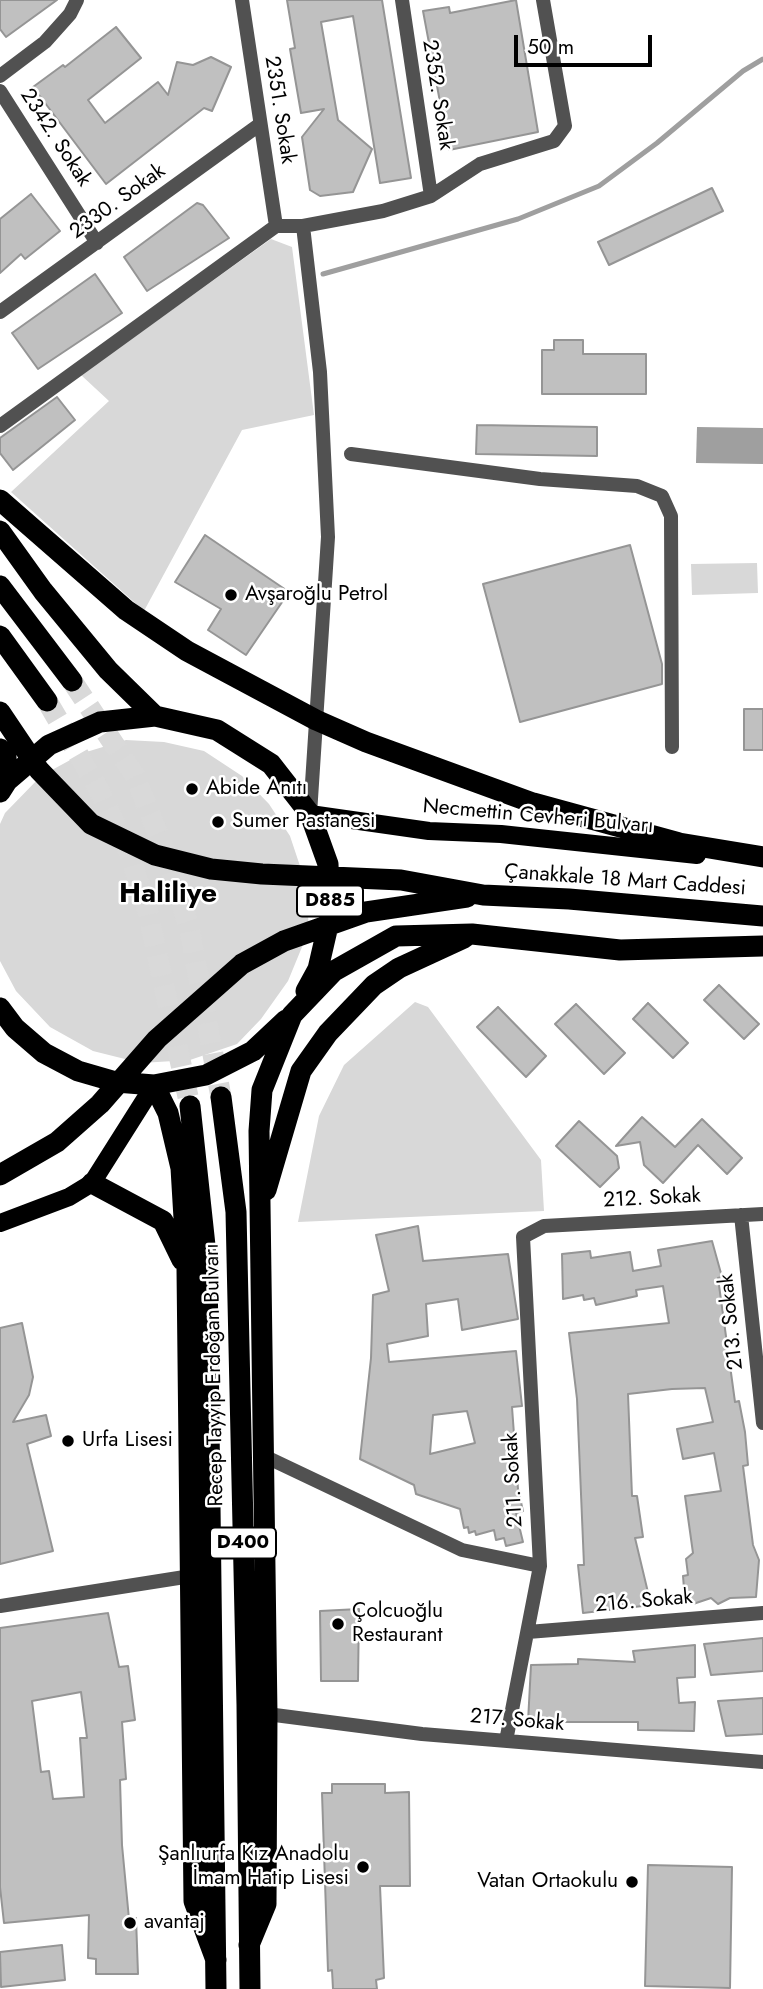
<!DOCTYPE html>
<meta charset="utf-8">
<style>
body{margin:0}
#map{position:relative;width:763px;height:1989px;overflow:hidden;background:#fff;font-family:Jost,sans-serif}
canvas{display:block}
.scale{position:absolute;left:514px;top:35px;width:138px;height:32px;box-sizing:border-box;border:4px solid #000;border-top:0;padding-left:9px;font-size:21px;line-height:24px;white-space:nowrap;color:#000;-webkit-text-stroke:5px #fff;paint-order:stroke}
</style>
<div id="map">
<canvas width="763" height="1989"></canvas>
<div class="scale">50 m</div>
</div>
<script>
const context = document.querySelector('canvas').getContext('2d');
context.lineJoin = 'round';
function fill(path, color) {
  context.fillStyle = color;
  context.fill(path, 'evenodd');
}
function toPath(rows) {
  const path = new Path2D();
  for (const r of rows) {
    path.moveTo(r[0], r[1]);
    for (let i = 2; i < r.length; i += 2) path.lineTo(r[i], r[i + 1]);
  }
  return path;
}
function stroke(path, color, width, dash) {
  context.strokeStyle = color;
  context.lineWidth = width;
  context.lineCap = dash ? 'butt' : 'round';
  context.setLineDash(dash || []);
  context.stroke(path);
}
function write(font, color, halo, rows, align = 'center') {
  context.font = font + ' Jost,sans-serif';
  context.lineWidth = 5;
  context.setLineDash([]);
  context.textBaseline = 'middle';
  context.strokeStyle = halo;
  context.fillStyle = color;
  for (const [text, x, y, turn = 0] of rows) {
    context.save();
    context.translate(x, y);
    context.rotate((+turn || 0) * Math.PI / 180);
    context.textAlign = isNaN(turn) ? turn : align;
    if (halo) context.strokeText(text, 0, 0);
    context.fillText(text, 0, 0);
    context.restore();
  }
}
fill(toPath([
 [271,239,292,247,314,415,242,430,144,611,11,492,109,401,81,375],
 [757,563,758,593,692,595,691,564],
 [126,740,164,742,204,751,242,776,269,804,290,836,306,884,309,930,288,981,261,1019,237,1044,190,1060,141,1063,93,1051,50,1027,16,991,0,961,0,824,5,813,41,776,83,753],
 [415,1002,428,1007,541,1160,544,1211,298,1222,319,1116,344,1065]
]), '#d8d8d8');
fill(toPath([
 [697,427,763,428,763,464,696,463]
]), '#9f9f9f');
stroke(toPath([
 [323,274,518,219,599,186,657,143,743,71,763,59]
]), '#9f9f9f', 5);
const building = toPath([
 [0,0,57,0,6,37,0,29,0,0],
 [287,0,382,0,411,178,380,183,353,16,321,22,338,120,372,149,353,192,320,196,310,190,302,137,324,109,301,113,290,49,295,48,287,0],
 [516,0,538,132,449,150,423,11,449,7,450,13,516,0],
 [116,27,141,58,88,100,105,123,158,82,168,95,177,62,193,65,211,57,231,67,212,111,204,108,106,184,33,87,63,65,65,67,116,27],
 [712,188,723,211,609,265,598,242,712,188],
 [31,194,60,231,25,259,21,254,0,273,0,219,31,194],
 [197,203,203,205,229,238,147,291,124,257,197,203],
 [95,274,122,313,38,369,12,333,95,274],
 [554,340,583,340,583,354,646,354,646,394,542,394,542,350,554,350,554,340],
 [57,397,75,420,13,470,0,453,0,438,57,397],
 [477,425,597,427,597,456,476,454,477,425],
 [205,535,289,592,246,655,208,630,221,609,175,582,205,535],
 [630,545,662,664,662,684,520,722,483,584,630,545],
 [744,709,763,709,763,750,744,750,744,709],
 [719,985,759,1024,744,1039,704,1000,719,985],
 [648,1003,688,1043,673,1058,633,1019,648,1003],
 [576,1004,625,1053,604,1074,555,1024,576,1004],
 [498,1007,546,1056,526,1077,477,1027,498,1007],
 [642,1117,675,1147,702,1119,742,1158,727,1174,698,1145,663,1183,644,1165,640,1142,616,1146,642,1117],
 [579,1121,617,1156,619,1168,600,1187,556,1146,579,1121],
 [418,1226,423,1261,508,1254,518,1319,462,1330,458,1299,426,1304,428,1336,387,1344,389,1362,516,1351,522,1406,512,1407,518,1489,523,1511,516,1513,523,1542,506,1546,504,1538,496,1540,494,1530,476,1535,475,1531,469,1533,468,1527,464,1528,460,1509,416,1494,414,1485,360,1459,371,1358,373,1295,389,1291,376,1235,418,1226],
 [467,1411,475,1443,430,1454,433,1415,467,1411],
 [712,1241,722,1277,718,1278,735,1402,739,1401,745,1432,748,1465,743,1466,753,1545,759,1560,756,1597,730,1598,718,1604,711,1598,693,1604,685,1601,683,1576,688,1575,686,1559,693,1553,685,1496,721,1491,714,1453,683,1459,677,1429,713,1422,705,1388,672,1389,628,1394,632,1496,637,1496,643,1537,635,1538,651,1605,583,1613,578,1565,584,1565,577,1399,569,1333,669,1323,663,1286,636,1290,637,1296,596,1305,594,1298,584,1300,583,1295,563,1299,562,1254,590,1251,591,1258,630,1252,633,1271,661,1266,658,1250,712,1241],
 [22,1323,33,1377,29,1395,13,1422,46,1415,51,1436,27,1444,53,1551,0,1564,0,1328,22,1323],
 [359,1609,358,1681,321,1681,320,1611,359,1609],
 [108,1613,119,1667,128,1666,135,1720,122,1722,126,1779,120,1780,122,1845,129,1919,136,1918,138,1974,96,1974,96,1959,88,1958,89,1915,4,1923,0,1887,0,1628,108,1613],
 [81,1692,87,1738,80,1738,84,1797,53,1799,49,1771,41,1772,32,1701,81,1692],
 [763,1638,763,1671,711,1675,704,1644,763,1638],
 [695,1645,695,1677,677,1678,679,1703,695,1702,694,1731,638,1730,638,1722,528,1722,531,1665,578,1664,578,1659,635,1662,633,1651,695,1645],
 [763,1698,763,1734,726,1736,718,1701,763,1698],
 [332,1784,385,1784,385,1793,409,1792,410,1886,380,1886,384,1978,376,1980,377,1989,333,1989,332,1970,328,1971,322,1793,332,1793,332,1784],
 [648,1865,732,1867,730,1988,645,1986,648,1865],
 [62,1945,65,1980,1,1987,0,1952,62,1945]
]);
fill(building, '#c0c0c0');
stroke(building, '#959595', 2);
stroke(toPath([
 [72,681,135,776,165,852,189,927,221,1097],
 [47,701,99,790,128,850,147,908,190,1106]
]), '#d9d9d9', 21, [21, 10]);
stroke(toPath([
 [242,0,276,226],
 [402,0,431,196],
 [0,76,45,42,70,14,77,0],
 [0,91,97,243],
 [303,226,320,372,328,537,310,814],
 [0,312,259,125],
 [0,426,276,226,303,226,383,211,431,196,480,164,554,141,565,126,543,0],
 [351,454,540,479,637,486,662,496,671,516,672,747],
 [741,1215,763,1423],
 [264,1456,462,1550,540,1566],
 [0,1606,191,1576],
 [528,1632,763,1613],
 [267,1714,422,1734,763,1762],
 [506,1741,540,1566,523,1237,544,1226,763,1214]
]), '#515151', 14);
stroke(toPath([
 [310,814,429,831,501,834,697,855],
 [0,1223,69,1197,92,1183,154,1085]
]), '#000', 18);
stroke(toPath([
 [0,500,126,610,187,651,316,720,366,742,533,803,679,843,763,857],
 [0,531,43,591,108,670,155,716],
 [0,586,72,681],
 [0,636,47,701],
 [0,712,39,770,91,824,155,855,211,869,262,874,401,880,483,895,569,899,763,916],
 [0,749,6,757,7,781],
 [0,792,7,781,49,745,100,722,155,716,217,730,271,764,310,814,328,864,330,917,318,969,306,991],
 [0,1008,15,1028,44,1053,78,1071,116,1082,154,1085,206,1075,253,1051,286,1020],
 [154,1085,168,1113,181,1168,187,1269,194,1901,216,1960],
 [221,1097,236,1212,247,1705,250,1989],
 [190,1106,207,1264,216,1989],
 [0,1175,57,1142,100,1104,157,1039,242,964,284,941,366,912,467,897],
 [92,1183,163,1221,182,1260],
 [266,1190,301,1071,328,1033,374,985,399,968,464,938],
 [249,1945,266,1904,267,1714,259,1131,262,1090,292,1015,334,971,396,936,472,934,620,950,763,946]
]), '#000', 21);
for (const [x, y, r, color] of [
 [231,595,7,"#000"],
 [192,789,7,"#000"],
 [218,822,7,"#000"],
 [68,1441,7,"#000"],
 [338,1624,7,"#000"],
 [363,1867,7,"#000"],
 [632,1882,7,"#000"],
 [130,1923,7,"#000"]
]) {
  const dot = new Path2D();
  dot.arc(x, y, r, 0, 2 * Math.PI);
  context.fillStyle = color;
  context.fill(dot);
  stroke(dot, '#fff', 2.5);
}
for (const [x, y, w] of [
 [330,901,66],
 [243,1543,66]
]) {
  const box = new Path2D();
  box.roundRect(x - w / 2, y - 15.5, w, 31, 5);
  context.fillStyle = '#fff';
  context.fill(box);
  stroke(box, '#000', 2);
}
write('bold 19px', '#000', null, [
 ["D885",330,901],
 ["D400",243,1543]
]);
write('21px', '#000', '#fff', [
 ["2352. Sokak",437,95,81],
 ["2351. Sokak",279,110,81],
 ["2342. Sokak",55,138,57],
 ["2330. Sokak",118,202,-36],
 ["Necmettin Cevheri Bulvarı",538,817,5],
 ["Çanakkale 18 Mart Caddesi",625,881,4],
 ["212. Sokak",652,1199,-3],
 ["213. Sokak",732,1322,-96],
 ["Recep Tayyip Erdoğan Bulvarı",215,1375,-91],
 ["211. Sokak",514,1480,-93],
 ["216. Sokak",644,1602,-5],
 ["217. Sokak",517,1721,5]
]);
write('21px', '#000', '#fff', [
 ["Avşaroğlu Petrol",245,595],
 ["Abide Anıtı",206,789],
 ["Sumer Pastanesi",232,822],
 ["Urfa Lisesi",82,1441],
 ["Çolcuoğlu",352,1612],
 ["Restaurant",352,1636],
 ["Şanlıurfa Kız Anadolu",349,1855,"right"],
 ["İmam Hatip Lisesi",349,1879,"right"],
 ["Vatan Ortaokulu",618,1882,"right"],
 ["avantaj",144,1923]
], 'left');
write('bold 28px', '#000', '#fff', [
 ["Haliliye",168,895]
]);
</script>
